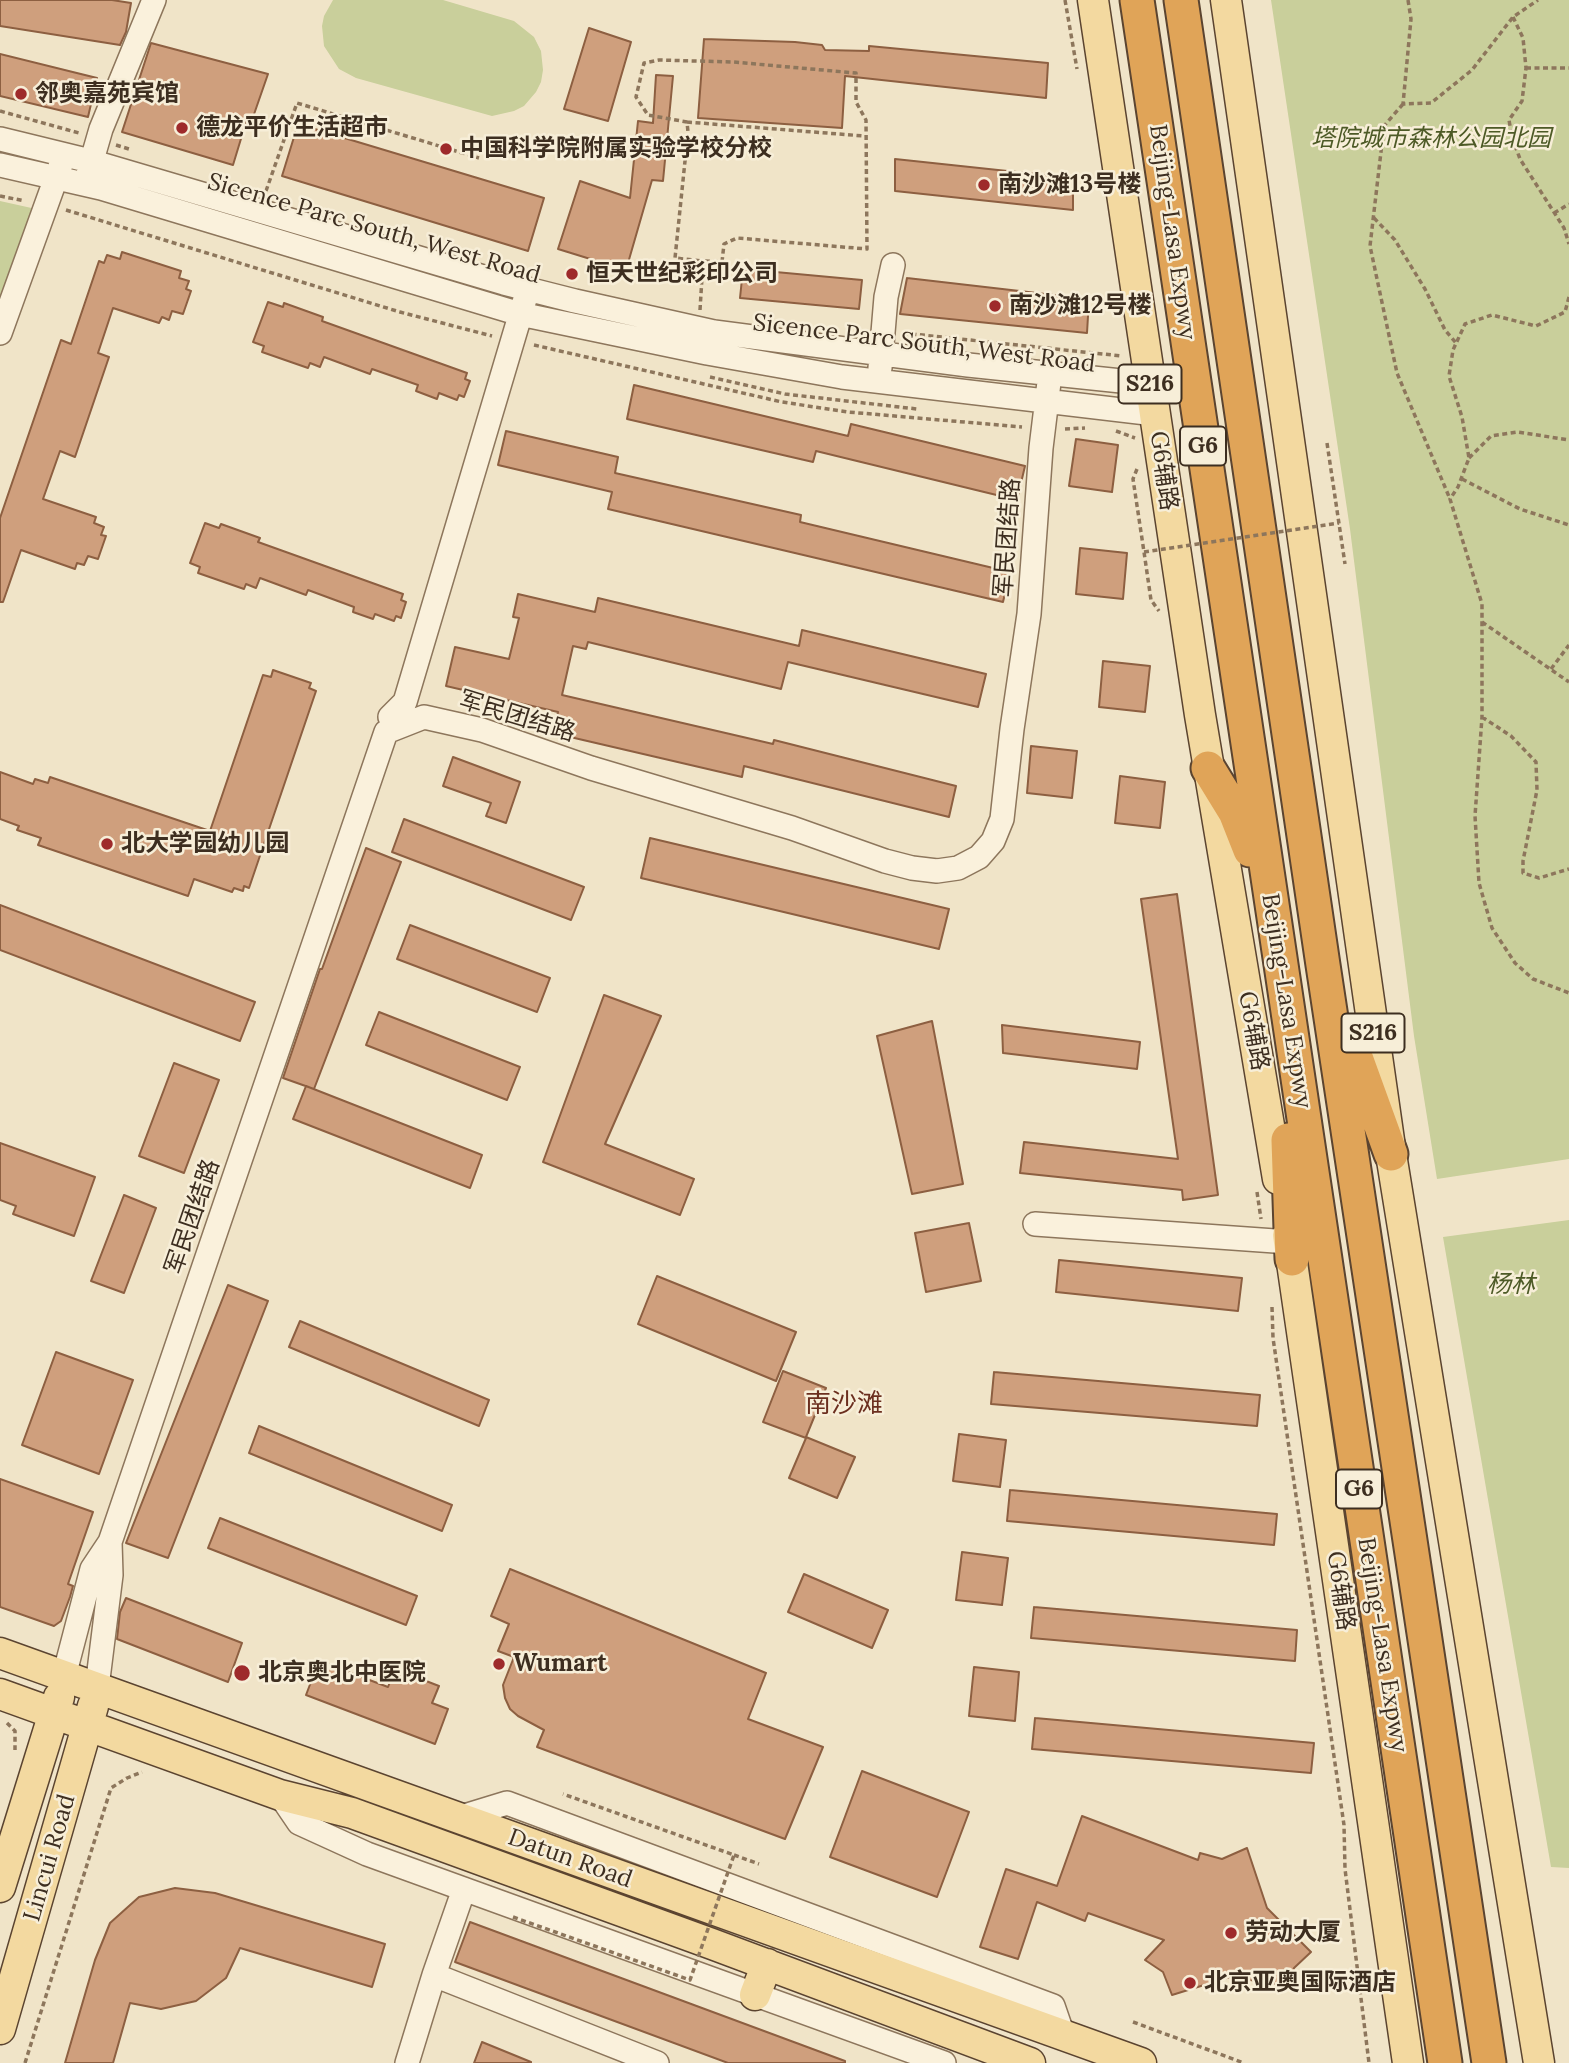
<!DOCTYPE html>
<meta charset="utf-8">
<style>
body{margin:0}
canvas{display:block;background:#f0e4c8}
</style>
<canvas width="1569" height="2063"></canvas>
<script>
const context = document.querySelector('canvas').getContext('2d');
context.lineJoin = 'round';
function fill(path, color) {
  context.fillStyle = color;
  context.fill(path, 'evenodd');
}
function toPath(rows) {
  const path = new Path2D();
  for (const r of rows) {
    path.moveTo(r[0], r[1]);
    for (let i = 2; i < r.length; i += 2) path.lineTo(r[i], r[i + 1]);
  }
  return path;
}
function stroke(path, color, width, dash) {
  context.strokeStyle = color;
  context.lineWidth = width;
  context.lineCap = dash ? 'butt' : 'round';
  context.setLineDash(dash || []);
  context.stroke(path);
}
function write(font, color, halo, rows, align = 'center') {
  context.font = font + ' Lora,"Noto Sans SC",serif';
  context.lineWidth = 5;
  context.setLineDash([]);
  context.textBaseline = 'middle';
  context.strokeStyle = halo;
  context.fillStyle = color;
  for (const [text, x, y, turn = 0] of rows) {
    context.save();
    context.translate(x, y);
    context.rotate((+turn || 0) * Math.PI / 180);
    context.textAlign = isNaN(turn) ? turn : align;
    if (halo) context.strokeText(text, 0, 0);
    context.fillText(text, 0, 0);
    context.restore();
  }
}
fill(toPath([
 [333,0,443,0,514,21,534,37,541,51,543,70,541,82,536,92,524,106,514,111,492,116,356,78,339,69,324,46,322,26,324,16],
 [1271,0,1569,0,1569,1159,1437,1179,1414,1036,1350,529],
 [0,201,36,209,0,307],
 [1569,1220,1569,1868,1551,1867,1443,1237]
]), '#c9cf9b');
const building = toPath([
 [0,0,112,0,131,3,126,32,120,45,0,26,0,0],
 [589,28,631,42,608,121,564,109,589,28],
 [704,39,795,42,822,45,825,50,869,51,869,46,1048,63,1046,98,845,76,842,128,698,118,704,39],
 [151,43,268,74,252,120,247,119,233,165,122,132,151,43],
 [0,54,97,78,88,117,0,96,0,54],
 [656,75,673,76,663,181,652,180,626,270,558,249,580,181,630,198,638,121,653,123,656,75],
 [298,124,544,198,528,251,282,176,298,124],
 [895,159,1073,178,1073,210,895,191,895,159],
 [122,252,181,271,179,278,189,281,186,289,191,291,183,314,172,311,169,320,162,317,159,323,113,308,98,353,109,357,75,457,60,451,43,499,96,517,94,523,104,527,101,535,106,536,98,559,88,556,84,565,77,563,75,569,21,550,3,602,0,602,0,518,61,340,71,344,99,261,104,263,107,255,120,259,122,252],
 [743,269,862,280,859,309,740,298,743,269],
 [907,278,1089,299,1087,333,900,314,907,278],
 [268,302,283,307,284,303,323,317,322,321,467,373,465,379,470,381,464,397,459,395,457,400,439,393,437,399,416,391,418,385,372,369,370,374,324,357,320,367,310,363,308,368,262,352,264,346,253,342,268,302],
 [634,385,848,436,851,424,1025,466,1017,500,816,451,813,462,627,419,634,385],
 [506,431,618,457,615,473,801,515,800,522,1010,572,1003,602,608,509,612,492,498,465,506,431],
 [1076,439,1118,445,1112,492,1069,486,1076,439],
 [205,523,219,528,221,524,260,538,258,542,403,594,401,600,406,602,401,618,396,616,394,621,375,614,373,619,353,612,354,607,308,590,306,595,260,578,256,588,246,584,244,589,198,573,200,567,190,563,205,523],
 [1080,548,1127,553,1123,599,1076,594,1080,548],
 [518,594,595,612,598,598,799,646,802,630,986,674,978,707,788,662,781,689,588,642,586,649,573,646,562,695,773,744,774,740,956,786,949,817,744,766,742,777,553,733,558,712,446,686,455,647,509,659,519,618,513,617,518,594],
 [1103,661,1150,666,1145,712,1099,707,1103,661],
 [273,670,311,683,309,688,316,691,249,888,244,886,243,891,234,888,232,892,194,879,188,896,38,845,41,838,17,830,19,826,0,819,0,772,33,784,35,779,48,783,50,777,210,831,263,675,271,677,273,670],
 [1031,746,1077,751,1072,798,1027,793,1031,746],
 [453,757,520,782,506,823,486,816,491,803,443,786,453,757],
 [1120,776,1165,782,1160,828,1115,823,1120,776],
 [404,819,584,887,571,920,392,852,404,819],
 [650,838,949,909,939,949,641,878,650,838],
 [366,848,401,862,314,1089,283,1078,320,969,322,969,366,848],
 [1177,894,1218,1195,1183,1200,1182,1190,1020,1173,1024,1142,1178,1159,1141,899,1177,894],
 [0,905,255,1002,240,1041,0,950,0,905],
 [410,925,550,978,537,1012,397,959,410,925],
 [604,995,661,1016,605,1144,694,1179,680,1215,543,1162,604,995],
 [379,1012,520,1067,507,1100,366,1045,379,1012],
 [932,1021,963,1184,912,1194,877,1036,932,1021],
 [1002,1025,1140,1042,1137,1069,1003,1053,1002,1025],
 [174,1063,219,1080,184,1173,139,1156,174,1063],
 [306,1086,482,1155,470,1188,293,1119,306,1086],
 [0,1143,95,1177,74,1236,13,1214,16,1206,0,1200,0,1143],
 [124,1195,156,1208,124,1293,91,1281,124,1195],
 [969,1223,981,1281,926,1292,915,1233,969,1223],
 [1059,1260,1242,1278,1238,1311,1056,1292,1059,1260],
 [657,1276,796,1332,776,1381,638,1324,657,1276],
 [228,1285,268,1301,168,1558,126,1543,228,1285],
 [300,1321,489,1400,479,1426,289,1347,300,1321],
 [56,1352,133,1380,99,1474,22,1445,56,1352],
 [783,1371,826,1388,806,1437,855,1457,837,1498,789,1478,806,1438,763,1422,783,1371],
 [994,1372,1260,1395,1257,1426,991,1404,994,1372],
 [259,1426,452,1505,442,1531,249,1453,259,1426],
 [959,1434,1006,1440,1000,1487,953,1481,959,1434],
 [0,1479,93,1512,68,1584,73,1586,70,1597,61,1621,54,1626,0,1607,0,1479],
 [1010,1490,1277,1514,1274,1545,1007,1521,1010,1490],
 [220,1518,417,1596,406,1625,208,1548,220,1518],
 [962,1552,1008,1558,1002,1605,956,1600,962,1552],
 [510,1569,766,1673,748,1719,823,1747,785,1839,537,1747,544,1730,518,1716,510,1709,505,1698,503,1685,514,1657,498,1651,509,1624,491,1616,510,1569],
 [804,1574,888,1610,872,1648,788,1612,804,1574],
 [126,1598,242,1643,228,1682,117,1639,120,1612,126,1598],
 [1034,1607,1297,1630,1295,1661,1031,1638,1034,1607],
 [319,1661,388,1687,395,1669,439,1686,432,1703,448,1709,435,1744,306,1695,319,1661],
 [974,1667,1019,1672,1015,1721,969,1716,974,1667],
 [1035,1718,1314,1743,1311,1773,1032,1749,1035,1718],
 [862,1771,969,1812,937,1897,830,1857,862,1771],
 [1082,1816,1198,1860,1200,1853,1222,1859,1247,1848,1267,1908,1311,1952,1294,1968,1290,1986,1230,1977,1172,1995,1163,1972,1145,1960,1164,1940,1088,1913,1085,1921,1037,1902,1018,1959,980,1947,1006,1869,1057,1886,1082,1816],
 [175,1888,215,1893,385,1944,372,1987,240,1948,226,1978,196,2001,161,2009,130,2003,113,2063,65,2063,95,1960,110,1923,139,1897,175,1888],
 [470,1922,845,2061,845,2063,728,2063,455,1962,470,1922],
 [482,2042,531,2062,531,2063,474,2063,482,2042]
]);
fill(building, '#cf9f7d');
stroke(building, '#8d5f41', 2);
const minor = toPath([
 [0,139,90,161,504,283,575,301,714,332,968,365,1150,384],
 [0,165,101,188,520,314,707,353,842,377,1155,414],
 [88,174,101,129,154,0],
 [0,333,61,164],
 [880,368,886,297,893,265],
 [390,717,405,702,525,299],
 [1035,1224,1289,1242],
 [64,1676,92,1569,110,1542,386,732,424,717,482,730,591,768,792,828,885,861,912,868,937,871,958,868,979,857,993,841,1002,819,1012,729,1029,614,1041,448,1050,374],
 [97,1687,111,1575,110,1542],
 [280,1795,299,1823,367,1854,944,2063],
 [458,1818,507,1803,1053,2006,1063,2035],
 [434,1975,657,2063],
 [407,2063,434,1975,464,1889]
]);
const major = toPath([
 [1093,0,1200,715,1278,1179],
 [1226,0,1391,1154,1539,2063],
 [1288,1235,1408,2063],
 [0,1653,1141,2063],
 [0,1694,280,1795,352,1813,712,1944,1030,2063],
 [0,1887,59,1697],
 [755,1995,767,1964],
 [0,2029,93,1706]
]);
const highway = toPath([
 [1137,0,1445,2063],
 [1181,0,1323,965,1489,2063],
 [1208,768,1235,812,1250,850],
 [1349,1038,1391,1154],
 [1288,1140,1292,1259]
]);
stroke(minor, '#8d765c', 26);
stroke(major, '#5b4430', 33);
stroke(highway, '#5b4430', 37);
stroke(toPath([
 [1065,0,1077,69],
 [1408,0,1411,19,1403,104,1431,103,1472,70,1513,17,1538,0],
 [1513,17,1523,38,1526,68,1522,101,1509,120,1512,137,1520,159,1564,228,1569,244],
 [1526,68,1569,68],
 [1403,104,1384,126,1370,246,1397,373,1450,499],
 [0,111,79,133],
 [687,122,864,136],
 [116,145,132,150],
 [266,191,297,103,479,158],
 [0,196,25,201],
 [66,210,400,312,492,336],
 [1554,213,1569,204],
 [1374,218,1395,240,1425,289,1445,330,1456,343],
 [1569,297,1565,312,1536,326,1492,315,1465,324,1453,350,1449,376,1462,417,1469,458,1458,487,1450,499,1482,604,1482,717,1475,816,1479,883,1492,928,1515,963,1533,979,1569,993],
 [700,310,703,261,722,262,724,244,737,238,867,249,866,120,856,102,856,73,733,62,659,60,644,63,636,97,648,115,687,122,688,132,675,258,703,261],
 [903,333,1122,356],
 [534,345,782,402,848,412,1022,427],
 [710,377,785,394,917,409],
 [1065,429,1085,428],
 [1116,431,1135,438],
 [1327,443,1345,564],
 [1469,458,1491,436,1518,432,1569,440],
 [1137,469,1133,479,1144,552,1151,600,1159,611],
 [1462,479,1520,509,1569,525],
 [1482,622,1569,682],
 [1551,669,1569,645],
 [1482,717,1511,736,1536,762,1537,790,1523,861,1523,873,1539,878,1569,869],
 [1257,1192,1261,1219],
 [1272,1307,1273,1338,1344,1825,1345,1869,1369,2063],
 [7,1723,15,1731,15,1750],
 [734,1855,759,1864],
 [1133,2022,1244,2063],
 [25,2063,111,1788,127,1778,142,1772]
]), '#8d765c', 3.5, [5, 3.5]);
stroke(minor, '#faf1dc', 23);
stroke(major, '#f3d9a0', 30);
stroke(highway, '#e0a458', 33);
stroke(toPath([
 [1144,552,1339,523],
 [513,1917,690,1980,734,1855,563,1794]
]), '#8d765c', 3.5, [5, 3.5]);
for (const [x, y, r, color] of [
 [21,94,7,"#9e2a2b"],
 [182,128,7,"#9e2a2b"],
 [446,149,7,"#9e2a2b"],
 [984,185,7,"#9e2a2b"],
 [572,274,7,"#9e2a2b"],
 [995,306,7,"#9e2a2b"],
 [107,844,7,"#9e2a2b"],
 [499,1664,7,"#9e2a2b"],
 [242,1673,9,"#9e2a2b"],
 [1231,1933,7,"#9e2a2b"],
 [1190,1983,7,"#9e2a2b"]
]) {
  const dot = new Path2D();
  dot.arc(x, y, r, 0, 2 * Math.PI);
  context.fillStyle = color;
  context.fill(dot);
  stroke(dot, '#f7eed8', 2.5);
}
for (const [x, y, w] of [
 [1150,384,63],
 [1203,446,46],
 [1373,1033,63],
 [1359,1489,46]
]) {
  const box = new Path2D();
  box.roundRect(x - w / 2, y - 19.5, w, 39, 5);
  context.fillStyle = '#f7eed8';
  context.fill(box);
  stroke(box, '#3d2e20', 2);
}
write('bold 23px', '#3d2e20', null, [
 ["S216",1150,384],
 ["G6",1203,446],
 ["S216",1373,1033],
 ["G6",1359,1489]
]);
write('bold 24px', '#3d2e20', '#f7eed8', [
 ["邻奥嘉苑宾馆",35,94],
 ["德龙平价生活超市",196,128],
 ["中国科学院附属实验学校分校",460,149],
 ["南沙滩13号楼",998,185],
 ["恒天世纪彩印公司",586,274],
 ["南沙滩12号楼",1009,306],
 ["北大学园幼儿园",121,844],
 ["Wumart",513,1664],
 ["北京奥北中医院",258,1673],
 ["劳动大厦",1245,1933],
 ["北京亚奥国际酒店",1204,1983]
], 'left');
write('italic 24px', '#4d5a26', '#f7eed8', [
 ["塔院城市森林公园北园",1431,139],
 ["杨林",1511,1285]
]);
write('24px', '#3d2e20', '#f7eed8', [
 ["Sicence Parc South, West Road",374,229,16],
 ["Beijing-Lasa Expwy",1172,232,82],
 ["Sicence Parc South, West Road",924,344,7],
 ["G6辅路",1163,471,82],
 ["军民团结路",1008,538,-86],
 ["军民团结路",517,717,17],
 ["Beijing-Lasa Expwy",1286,1001,81],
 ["G6辅路",1253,1031,80],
 ["军民团结路",193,1217,-71],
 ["G6辅路",1340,1591,82],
 ["Beijing-Lasa Expwy",1382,1645,81],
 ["Lincui Road",50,1858,-74],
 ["Datun Road",570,1859,20]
]);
write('26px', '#6b2e1e', '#f7eed8', [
 ["南沙滩",844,1405]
]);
</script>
